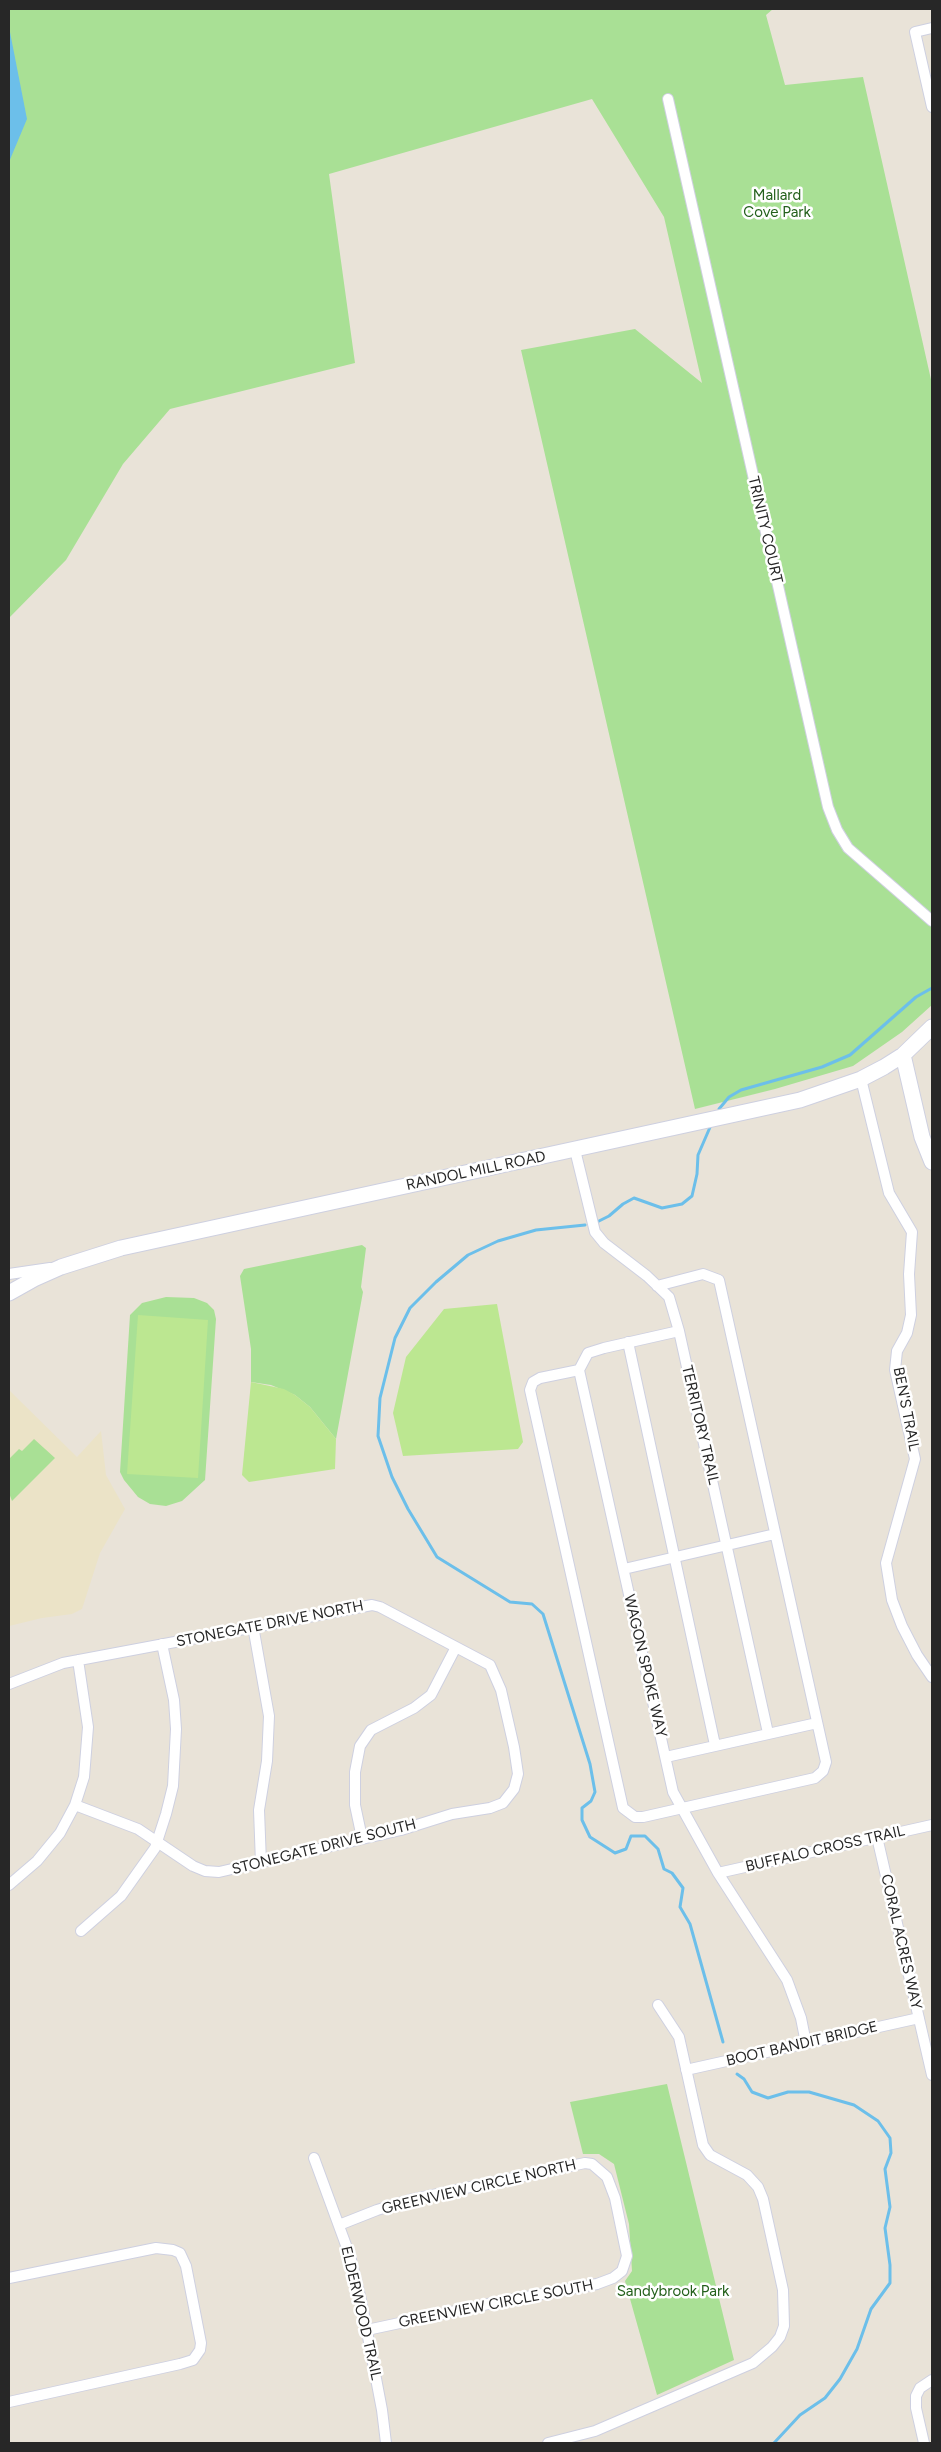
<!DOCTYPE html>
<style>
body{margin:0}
#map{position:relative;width:941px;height:2452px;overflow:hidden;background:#e9e3d8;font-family:Figtree,sans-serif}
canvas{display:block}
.frame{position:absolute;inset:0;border:10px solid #272727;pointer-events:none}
</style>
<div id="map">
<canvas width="941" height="2452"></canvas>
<div class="frame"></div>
</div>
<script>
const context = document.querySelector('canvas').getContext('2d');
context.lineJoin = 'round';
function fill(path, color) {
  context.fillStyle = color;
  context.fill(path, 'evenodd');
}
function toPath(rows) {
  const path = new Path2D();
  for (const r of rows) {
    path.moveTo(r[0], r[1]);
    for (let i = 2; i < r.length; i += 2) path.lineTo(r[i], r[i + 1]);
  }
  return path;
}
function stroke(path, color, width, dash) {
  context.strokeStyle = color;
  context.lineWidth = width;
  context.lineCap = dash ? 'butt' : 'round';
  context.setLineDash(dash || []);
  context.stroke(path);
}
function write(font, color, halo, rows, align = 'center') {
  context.font = font + ' Figtree,sans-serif';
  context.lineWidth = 5;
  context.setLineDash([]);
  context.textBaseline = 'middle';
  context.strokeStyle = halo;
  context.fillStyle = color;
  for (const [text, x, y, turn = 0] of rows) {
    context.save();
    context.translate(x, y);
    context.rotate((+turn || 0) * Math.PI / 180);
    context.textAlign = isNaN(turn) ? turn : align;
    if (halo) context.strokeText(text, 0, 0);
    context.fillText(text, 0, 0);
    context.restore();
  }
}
fill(toPath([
 [9,1390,77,1457,101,1431,106,1475,125,1509,100,1553,82,1609,72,1614,42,1618,9,1626]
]), '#ebe3c7');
fill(toPath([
 [9,9,773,9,766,15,785,85,863,77,932,384,932,1005,902,1032,853,1066,775,1089,695,1109,521,350,635,329,702,383,664,217,592,99,329,174,355,363,170,409,123,464,66,560,9,618],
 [362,1245,366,1248,361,1287,363,1292,336,1439,310,1407,295,1395,271,1385,251,1382,251,1349,240,1276,244,1269],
 [166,1297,194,1298,207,1303,214,1310,216,1319,205,1480,182,1501,166,1506,150,1504,138,1497,124,1480,120,1472,130,1315,142,1303],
 [34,1439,55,1458,12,1501,9,1493,9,1459,19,1449,22,1451],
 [667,2084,734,2360,657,2395,625,2281,632,2271,629,2224,614,2164,599,2154,583,2154,570,2102]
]), '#a9e095');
fill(toPath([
 [497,1304,523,1442,518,1449,403,1456,393,1413,406,1357,444,1309],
 [138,1315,208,1320,198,1478,127,1474],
 [251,1382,284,1389,295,1395,310,1407,336,1439,335,1469,249,1482,242,1475]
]), '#bce791');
fill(toPath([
 [9,27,27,119,9,162]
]), '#6cbfea');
stroke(toPath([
 [719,1109,729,1097,741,1090,822,1067,850,1055,916,997,932,988],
 [595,1223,609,1216,623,1204,634,1198,662,1208,682,1204,692,1196,697,1174,698,1155,711,1125],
 [585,1225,536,1230,498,1241,468,1255,436,1282,410,1308,395,1338,380,1398,378,1436,392,1477,408,1509,437,1557,510,1602,532,1604,543,1614,590,1764,595,1792,591,1801,582,1808,582,1820,590,1837,615,1853,626,1849,631,1836,645,1836,658,1849,664,1869,672,1873,683,1888,680,1907,690,1924,723,2042],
 [737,2074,744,2079,752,2092,768,2098,788,2092,809,2092,854,2105,878,2121,890,2138,891,2153,885,2169,890,2207,885,2228,890,2265,890,2283,871,2309,857,2349,840,2379,825,2398,800,2415,774,2443]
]), '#6cbfea', 3);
const street = toPath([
 [932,28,915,32,932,107],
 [668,99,828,807,837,830,848,848,932,921],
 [861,1079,889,1193,912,1232,909,1274,911,1315,907,1333,897,1351,895,1370,915,1459,886,1563,892,1600,902,1626,917,1655,932,1677],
 [575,1150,595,1232,604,1243,647,1276,669,1297,679,1331,768,1733],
 [9,1274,50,1268],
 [679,1331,604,1348,588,1353,579,1370,673,1792,718,1873,787,1980,801,2018,806,2043],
 [628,1342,715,1745],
 [579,1370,540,1378,533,1382,530,1390,623,1808,635,1817,643,1817,815,1778,823,1771,826,1762,719,1280,703,1274,657,1286],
 [624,1569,775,1534],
 [253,1626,269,1716,267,1761,259,1810,261,1863],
 [9,1684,63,1663,372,1605,380,1607,490,1665,501,1690,514,1747,518,1774,514,1789,503,1803,490,1808,452,1814,401,1830,219,1872,205,1871,193,1866,138,1829,75,1805],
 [666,1757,817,1723],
 [877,1837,932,2075],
 [362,1838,355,1805,355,1772,360,1746,371,1730,414,1708,431,1695,456,1647],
 [718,1873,932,1825],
 [9,1885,37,1861,60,1833,75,1805,84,1777,88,1727,78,1660],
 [81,1931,121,1896,155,1848,166,1814,173,1786,176,1729,174,1700,162,1644],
 [686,2070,919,2018],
 [314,2158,350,2256,361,2300,382,2410,386,2443],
 [339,2225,377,2210,413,2199,585,2163,592,2164,607,2177,615,2198,627,2256,622,2271,613,2278,597,2284,488,2304,367,2330],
 [9,2278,156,2248,173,2250,180,2253,186,2266,201,2343,200,2350,193,2360,180,2364,9,2402],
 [548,2443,595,2431,753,2363,772,2347,780,2337,784,2326,783,2290,763,2199,758,2187,747,2175,710,2155,703,2145,679,2037,658,2005],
 [924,2443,916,2408,916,2396,920,2388,932,2380]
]);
const secondary = toPath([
 [903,1055,922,1137,932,1162],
 [9,1293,34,1279,61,1267,121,1248,800,1100,861,1079,884,1067,903,1055,932,1027]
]);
stroke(street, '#ced0e0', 12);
stroke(secondary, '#ced0e0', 17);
stroke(street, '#fff', 10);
stroke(secondary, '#fff', 15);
write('15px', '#23601b', '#fff', [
 ["Mallard",777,196],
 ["Cove Park",777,213],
 ["Sandybrook Park",673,2292]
]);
write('15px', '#272727', '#fff', [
 ["TRINITY COURT",765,530,77],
 ["RANDOL MILL ROAD",476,1171,-12],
 ["BEN'S TRAIL",906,1409,79],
 ["TERRITORY TRAIL",700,1425,77],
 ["STONEGATE DRIVE NORTH",270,1624,-11],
 ["WAGON SPOKE WAY",645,1666,77],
 ["STONEGATE DRIVE SOUTH",324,1847,-14],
 ["BUFFALO CROSS TRAIL",825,1849,-13],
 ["CORAL ACRES WAY",901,1942,77],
 ["BOOT BANDIT BRIDGE",802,2044,-13],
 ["GREENVIEW CIRCLE NORTH",479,2187,-13],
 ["GREENVIEW CIRCLE SOUTH",496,2304,-11],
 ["ELDERWOOD TRAIL",361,2313,77]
]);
</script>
